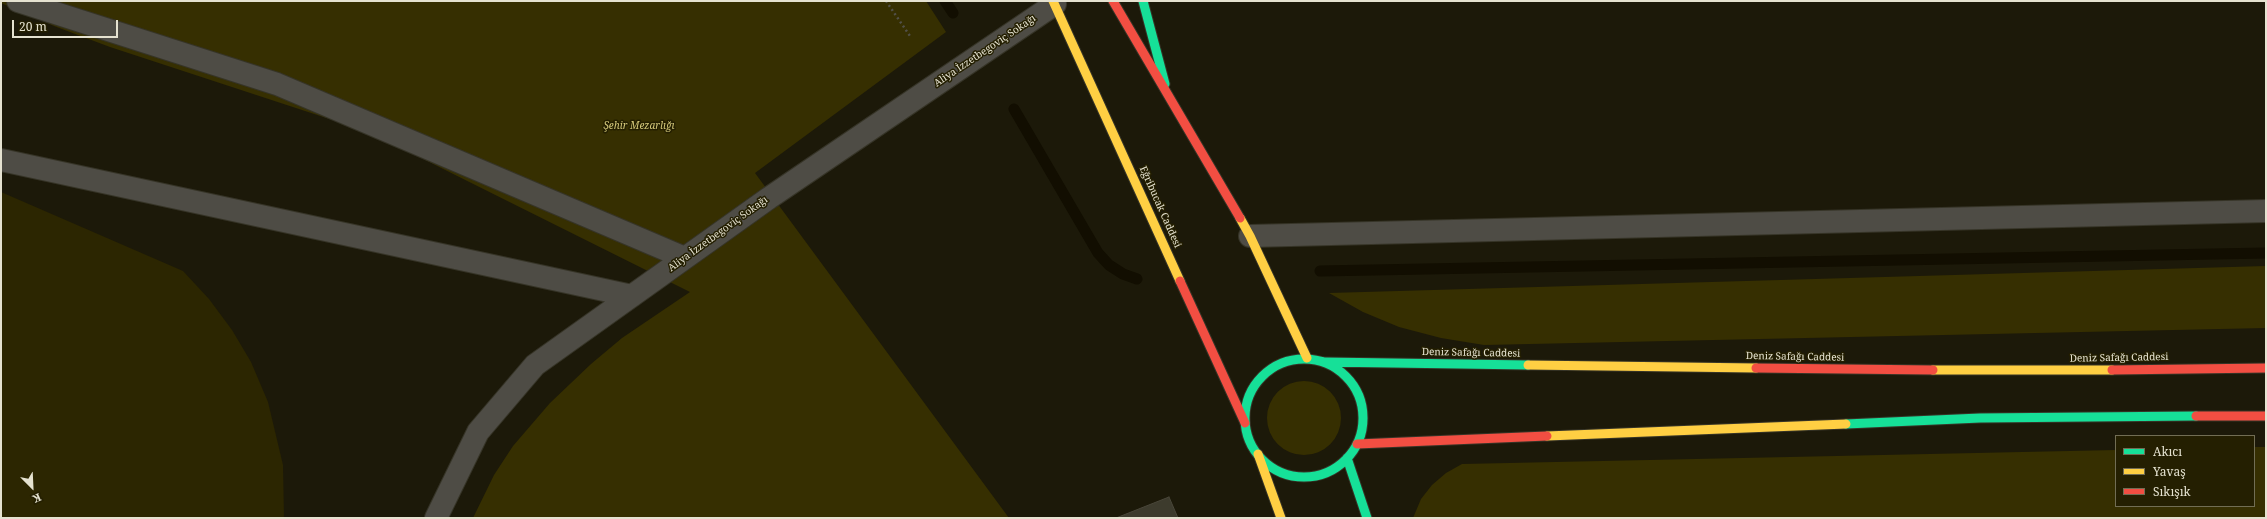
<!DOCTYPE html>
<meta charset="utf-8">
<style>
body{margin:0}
#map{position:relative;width:2267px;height:519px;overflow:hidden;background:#1c1909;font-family:"Noto Serif",serif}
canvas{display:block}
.frame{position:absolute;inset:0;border:2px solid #e5e2d0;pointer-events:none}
.legend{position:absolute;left:2115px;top:435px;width:140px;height:72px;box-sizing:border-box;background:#241f01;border:1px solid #716d54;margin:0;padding:5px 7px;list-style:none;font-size:12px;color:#e5e2d0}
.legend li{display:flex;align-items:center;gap:8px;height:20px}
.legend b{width:20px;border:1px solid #716d54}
.north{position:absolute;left:12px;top:467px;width:40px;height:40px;-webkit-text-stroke:3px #241f01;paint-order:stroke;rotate:156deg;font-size:11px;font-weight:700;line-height:16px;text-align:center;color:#e5e2d0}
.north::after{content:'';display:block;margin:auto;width:14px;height:18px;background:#e5e2d0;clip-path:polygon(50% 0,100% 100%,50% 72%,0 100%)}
.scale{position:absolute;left:12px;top:20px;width:106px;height:18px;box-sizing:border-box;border:2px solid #e5e2d0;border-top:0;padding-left:5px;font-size:12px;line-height:14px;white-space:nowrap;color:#e5e2d0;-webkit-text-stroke:3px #241f01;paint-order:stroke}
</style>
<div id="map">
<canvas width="2267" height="519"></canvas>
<div class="frame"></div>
<ul class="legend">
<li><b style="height:5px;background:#16e098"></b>Akıcı</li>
<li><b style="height:5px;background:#ffcf43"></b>Yavaş</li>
<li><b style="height:5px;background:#f24e42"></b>Sıkışık</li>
</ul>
<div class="north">K</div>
<div class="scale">20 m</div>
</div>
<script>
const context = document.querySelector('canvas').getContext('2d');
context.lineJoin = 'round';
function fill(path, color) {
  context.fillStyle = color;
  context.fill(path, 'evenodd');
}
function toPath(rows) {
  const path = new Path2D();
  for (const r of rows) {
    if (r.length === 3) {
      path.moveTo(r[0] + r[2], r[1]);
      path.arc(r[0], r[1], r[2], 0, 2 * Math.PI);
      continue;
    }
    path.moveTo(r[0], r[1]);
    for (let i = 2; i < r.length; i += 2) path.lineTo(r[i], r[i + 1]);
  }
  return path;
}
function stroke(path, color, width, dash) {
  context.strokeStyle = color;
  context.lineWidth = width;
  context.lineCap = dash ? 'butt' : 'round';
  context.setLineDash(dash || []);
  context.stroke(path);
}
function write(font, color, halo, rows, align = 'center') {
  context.font = font + ' "Noto Serif",serif';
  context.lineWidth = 3;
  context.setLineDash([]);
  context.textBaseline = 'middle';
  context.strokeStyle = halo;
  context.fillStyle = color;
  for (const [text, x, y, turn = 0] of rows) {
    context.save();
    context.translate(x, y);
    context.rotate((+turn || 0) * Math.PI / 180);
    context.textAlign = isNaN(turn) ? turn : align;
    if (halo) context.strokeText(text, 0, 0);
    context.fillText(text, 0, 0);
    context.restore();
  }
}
fill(toPath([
 [1,192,183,271,209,299,232,330,251,362,268,402,283,465,284,518,1,518]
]), '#2c2601');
fill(toPath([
 [1,1,926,1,946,32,755,173,1009,518,473,518,494,475,513,446,550,403,591,364,622,338,690,292,369,132,110,47,54,26,1,3],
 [2266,266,2266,328,1484,345,1441,338,1399,327,1363,312,1329,293],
 [1304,418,37],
 [2254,447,2266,447,2266,518,1413,518,1421,499,1432,485,1446,473,1462,464,2116,450,2116,506,2254,506]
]), '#362f01');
stroke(toPath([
 [945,1,953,13],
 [1014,109,1098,253,1109,265,1123,274,1137,279],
 [1320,271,2266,253]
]), '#120e01', 11);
const building = toPath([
 [1169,497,1178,518,1116,518,1169,497]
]);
fill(building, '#3d3b2d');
stroke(building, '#494639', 1);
const street = toPath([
 [18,1,277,84,685,258],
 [1,160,632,296],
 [1250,236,2266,211],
 [436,518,478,432,535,365,769,198,1055,4]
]);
const fast = toPath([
 [1143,1,1165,84],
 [1304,418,59],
 [1324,362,1528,365],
 [1846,424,1980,418,2196,416],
 [1347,458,1367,518]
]);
const slow = toPath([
 [1053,1,1180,281],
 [1240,218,1250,236,1307,358],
 [1528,365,1756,368],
 [1933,370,2112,370],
 [1547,436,1846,424],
 [1258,454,1281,518]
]);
const jam = toPath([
 [1113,1,1240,218],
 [1180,281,1245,423],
 [1756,368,1933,370],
 [2112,370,2266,368],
 [2196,416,2266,416],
 [1357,444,1547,436]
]);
stroke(street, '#363427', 24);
stroke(fast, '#363427', 11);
stroke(slow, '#363427', 11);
stroke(jam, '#363427', 11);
stroke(toPath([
 [886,1,910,36]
]), '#525049', 2.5, [2, 3]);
stroke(street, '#4e4c45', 22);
stroke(fast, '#16e098', 9);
stroke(slow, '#ffcf43', 9);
stroke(jam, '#f24e42', 9);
write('10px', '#e5e2d0', '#241f01', [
 ["Aliya İzzetbegoviç Sokağı",985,51,-34],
 ["Eğribucak Caddesi",1160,207,66],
 ["Aliya İzzetbegoviç Sokağı",718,234,-36],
 ["Deniz Safağı Caddesi",1471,353,1],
 ["Deniz Safağı Caddesi",1795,357,1],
 ["Deniz Safağı Caddesi",2119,358,-1]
]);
write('italic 10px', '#d5c97a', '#241f01', [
 ["Şehir Mezarlığı",639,126]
]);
</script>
